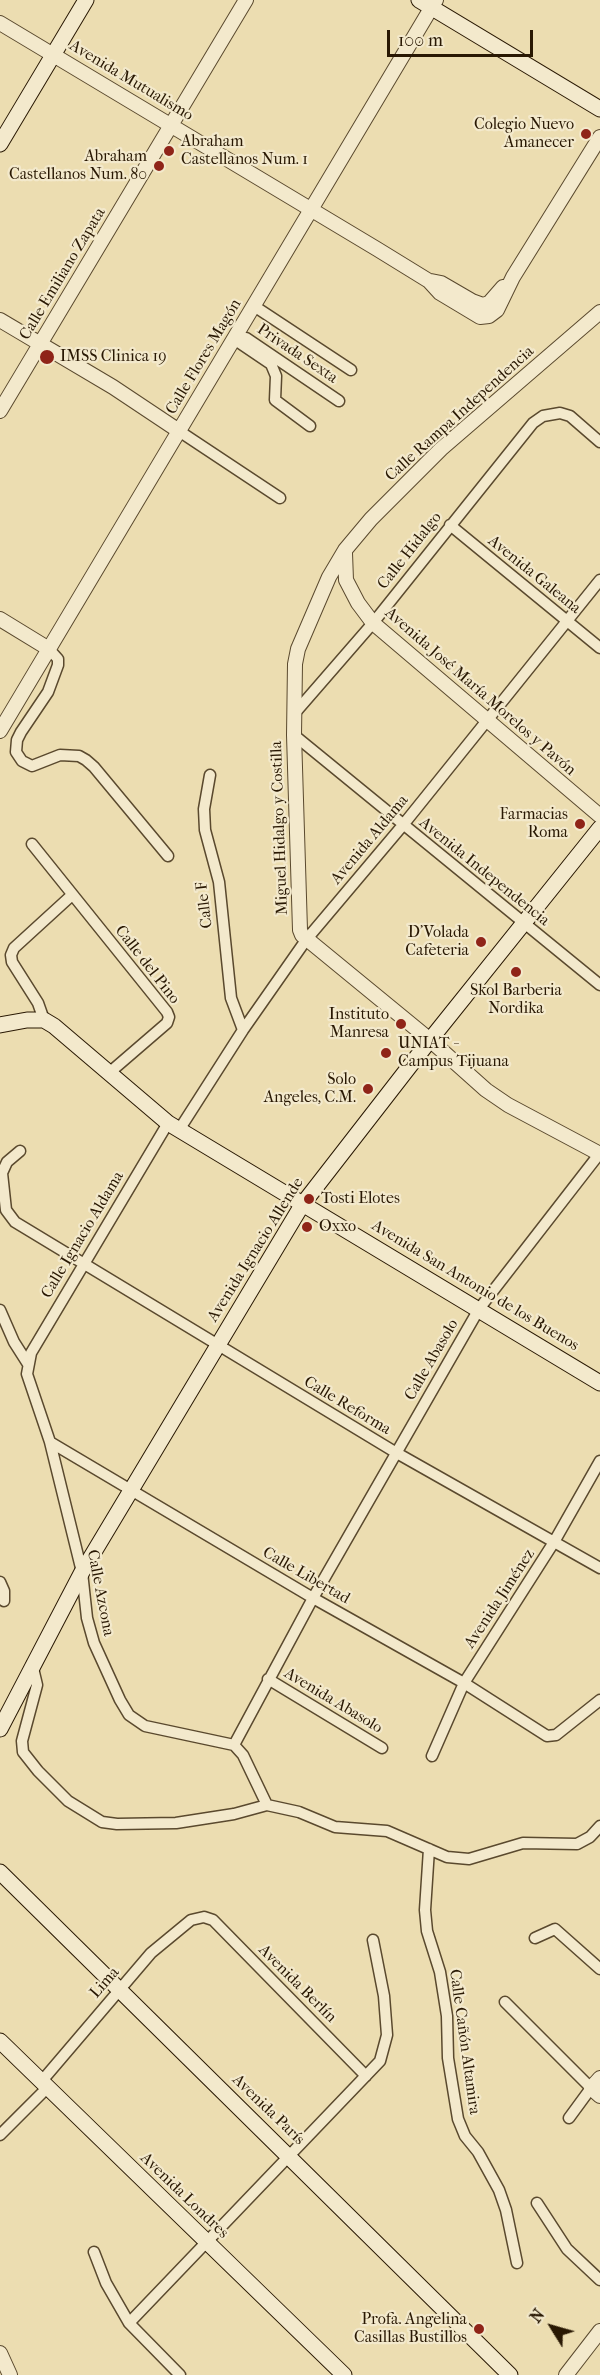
<!DOCTYPE html>
<meta charset="utf-8">
<style>
body{margin:0}
#map{position:relative;width:600px;height:2375px;overflow:hidden;background:#ecddb1;font-family:"IM FELL French Canon",serif}
canvas{display:block}
.north{position:absolute;left:522px;top:2297px;width:60px;height:60px;-webkit-text-stroke:4px #f3e9cc;paint-order:stroke;rotate:307deg;font-size:16px;font-weight:700;line-height:24px;text-align:center;color:#291803}
.north::after{content:'';display:block;margin:auto;width:21px;height:27px;background:#291803;clip-path:polygon(50% 0,100% 100%,50% 72%,0 100%)}
.scale{position:absolute;left:387px;top:30px;width:146px;height:27px;box-sizing:border-box;border:3px solid #291803;border-top:0;padding-left:8px;font-size:18px;line-height:21px;white-space:nowrap;color:#291803;-webkit-text-stroke:4px #f3e9cc;paint-order:stroke}
</style>
<div id="map">
<canvas width="600" height="2375"></canvas>
<div class="north">N</div>
<div class="scale">100 m</div>
</div>
<script>
const context = document.querySelector('canvas').getContext('2d');
context.lineJoin = 'round';
function toPath(rows) {
  const path = new Path2D();
  for (const r of rows) {
    path.moveTo(r[0], r[1]);
    for (let i = 2; i < r.length; i += 2) path.lineTo(r[i], r[i + 1]);
  }
  return path;
}
function stroke(path, color, width, dash) {
  context.strokeStyle = color;
  context.lineWidth = width;
  context.lineCap = dash ? 'butt' : 'round';
  context.setLineDash(dash || []);
  context.stroke(path);
}
function write(font, color, halo, rows, align = 'center') {
  context.font = font + ' "IM FELL French Canon",serif';
  context.lineWidth = 4.5;
  context.setLineDash([]);
  context.textBaseline = 'middle';
  context.strokeStyle = halo;
  context.fillStyle = color;
  for (const [text, x, y, turn = 0] of rows) {
    context.save();
    context.translate(x, y);
    context.rotate((+turn || 0) * Math.PI / 180);
    context.textAlign = isNaN(turn) ? turn : align;
    if (halo) context.strokeText(text, 0, 0);
    context.fillText(text, 0, 0);
    context.restore();
  }
}
const minor = toPath([
 [254,306,351,370],
 [246,338,339,401],
 [234,339,271,364,276,376,275,400,310,426],
 [179,431,280,498],
 [450,525,600,648],
 [49,649,58,659,58,665,48,692,21,732,17,740,16,752,22,761,32,766,60,755,79,756,86,760,94,767,168,856],
 [294,714,373,623,533,423,543,416,560,413,570,416,600,442],
 [294,735,600,985],
 [210,775,204,809,205,830,219,882,231,998,243,1030],
 [32,844,167,1012,169,1017,167,1023,109,1073],
 [44,1020,38,1003,12,962,11,955,14,948,72,895],
 [168,1123,31,1353,27,1374,50,1442,82,1572,87,1618,94,1643,120,1700,129,1715,145,1726,234,1745],
 [179,1130,243,1030,306,940,403,825,600,580],
 [20,1151,7,1162,2,1173,6,1210,15,1222,395,1452,600,1568],
 [0,1310,14,1342,28,1364],
 [50,1442,313,1598,464,1683,547,1736,556,1735,600,1700],
 [0,1582,4,1591,4,1601],
 [32,1664,37,1685,22,1741,23,1752,38,1771,68,1801,102,1822,117,1824,176,1823,234,1814,267,1805,299,1812,335,1827,387,1831,447,1857,469,1859,523,1843,577,1844,590,1837,600,1826],
 [268,1679,382,1748],
 [234,1745,313,1598,479,1309,600,1153],
 [234,1745,243,1755,267,1805],
 [432,1756,464,1683,554,1542,600,1461],
 [429,1849,425,1910,427,1931,440,1972,447,2016,448,2058,458,2119,465,2136,478,2152,499,2190,506,2210,517,2263],
 [535,1938,555,1929,600,1969],
 [505,2002,591,2088,569,2118],
 [41,2082,151,1953,191,1920,204,1917,213,1920,366,2076],
 [0,2135,47,2088],
 [537,2203,567,2249,600,2280],
 [94,2252,106,2283,129,2323,180,2375],
 [129,2323,380,2061,387,2035,384,1996,373,1940]
]);
const tertiary = toPath([
 [0,23,377,249,429,281,440,293,480,317,489,316,497,310,513,277,600,137],
 [431,281,441,283,472,301,483,305,489,303,503,287],
 [600,312,441,449,371,519,345,550,329,577,298,649,295,664,294,735,300,930,302,935,430,1040,486,1090,508,1105,600,1154],
 [0,320,113,387,179,431],
 [0,411,246,0],
 [345,553,346,580,358,603,373,623,600,816],
 [0,619,49,649],
 [0,731,436,0],
 [600,2078,591,2088,600,2096],
 [0,2353,10,2375],
 [566,2375,600,2331]
]);
const secondary = toPath([
 [419,0,600,109],
 [0,144,86,0],
 [0,1025,27,1020,44,1020,54,1026,168,1123,600,1383],
 [0,1729,82,1572,302,1205,430,1040,600,828],
 [0,1872,510,2375],
 [0,2041,344,2375]
]);
stroke(minor, '#5a492e', 13);
stroke(tertiary, '#5a492e', 16);
stroke(secondary, '#291803', 17);
stroke(minor, '#f3e9cc', 10);
stroke(tertiary, '#f3e9cc', 14);
stroke(secondary, '#f3e9cc', 15);
for (const [x, y, r, color] of [
 [586,134,6,"#8f2418"],
 [169,151,6,"#8f2418"],
 [159,166,6,"#8f2418"],
 [47,357,8,"#8f2418"],
 [580,824,6,"#8f2418"],
 [481,942,6,"#8f2418"],
 [516,972,6,"#8f2418"],
 [401,1024,6,"#8f2418"],
 [386,1053,6,"#8f2418"],
 [368,1089,6,"#8f2418"],
 [309,1199,6,"#8f2418"],
 [307,1227,6,"#8f2418"],
 [479,2329,6,"#8f2418"]
]) {
  const dot = new Path2D();
  dot.arc(x, y, r, 0, 2 * Math.PI);
  context.fillStyle = color;
  context.fill(dot);
  stroke(dot, '#f3e9cc', 2);
}
write('16px', '#291803', '#f3e9cc', [
 ["Avenida Mutualismo",131,81,31],
 ["Calle Emiliano Zapata",63,274,-59],
 ["Privada Sexta",297,354,34],
 ["Calle Flores Magón",204,357,-59],
 ["Calle Rampa Independencia",460,414,-42],
 ["Calle Hidalgo",410,551,-52],
 ["Avenida Galeana",534,575,39],
 ["Avenida José María Morelos y Pavón",480,692,41],
 ["Miguel Hidalgo y Costilla",280,828,-92],
 ["Avenida Aldama",370,840,-50],
 ["Avenida Independencia",484,872,39],
 ["Calle F",205,905,-97],
 ["Calle del Pino",147,965,52],
 ["Calle Ignacio Aldama",83,1235,-59],
 ["Avenida Ignacio Allende",256,1250,-58],
 ["Avenida San Antonio de los Buenos",475,1286,31],
 ["Calle Abasolo",432,1360,-60],
 ["Calle Reforma",347,1406,31],
 ["Calle Libertad",306,1576,30],
 ["Calle Azcona",100,1593,79],
 ["Avenida Jiménez",500,1599,-57],
 ["Avenida Abasolo",333,1701,31],
 ["Lima",105,1983,-49],
 ["Avenida Berlín",297,1984,45],
 ["Calle Cañón Altamira",464,2042,82],
 ["Avenida París",268,2110,44],
 ["Avenida Londres",184,2196,44]
]);
write('16px', '#291803', '#f3e9cc', [
 ["Colegio Nuevo",574,125],
 ["Amanecer",574,143],
 ["Abraham",181,142,"left"],
 ["Castellanos Num. 1",181,160,"left"],
 ["Abraham",147,157],
 ["Castellanos Num. 80",147,175],
 ["IMSS Clinica 19",60,357,"left"],
 ["Farmacias",568,815],
 ["Roma",568,833],
 ["D'Volada",469,933],
 ["Cafeteria",469,951],
 ["Skol Barberia",516,991,"center"],
 ["Nordika",516,1009,"center"],
 ["Instituto",389,1015],
 ["Manresa",389,1033],
 ["UNIAT -",398,1044,"left"],
 ["Campus Tijuana",398,1062,"left"],
 ["Solo",356,1080],
 ["Angeles, C.M.",356,1098],
 ["Tosti Elotes",321,1199,"left"],
 ["Oxxo",319,1227,"left"],
 ["Profa. Angelina",467,2320],
 ["Casillas Bustillos",467,2338]
], 'right');
</script>
